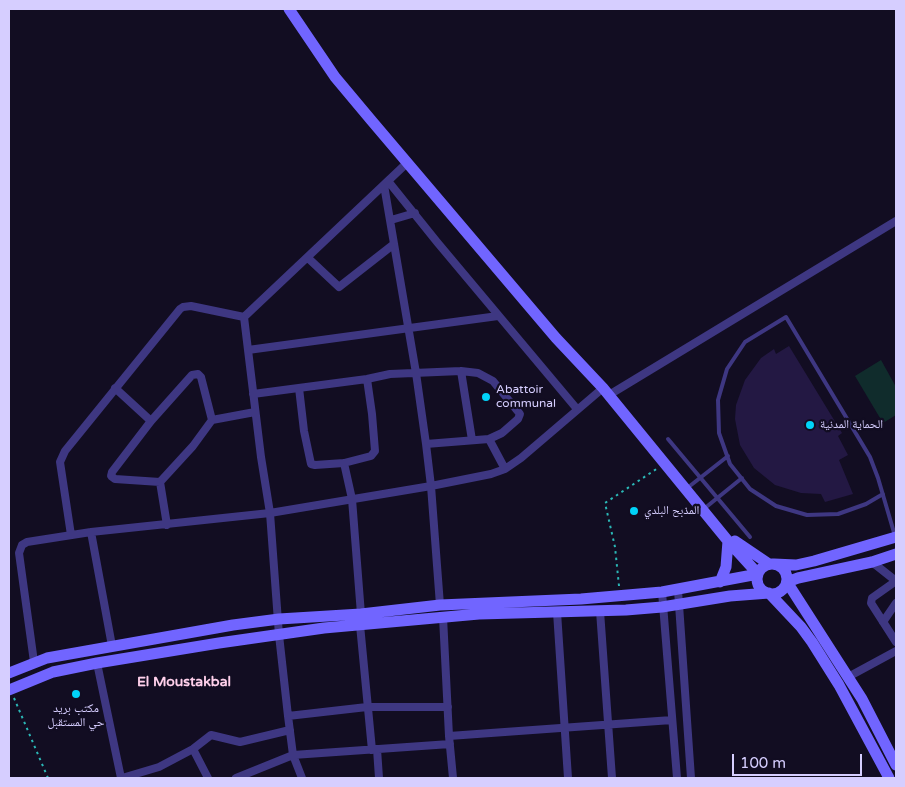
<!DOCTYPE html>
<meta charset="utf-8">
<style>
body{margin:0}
#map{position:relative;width:905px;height:787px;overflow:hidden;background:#120d22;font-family:"Varela Round",sans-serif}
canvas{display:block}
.frame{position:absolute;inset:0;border:10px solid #d6ceff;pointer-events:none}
.scale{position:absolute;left:732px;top:754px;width:130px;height:22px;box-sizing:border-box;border:2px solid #d6ceff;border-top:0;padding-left:6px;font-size:15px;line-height:18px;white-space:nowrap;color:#d6ceff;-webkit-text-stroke:4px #120d22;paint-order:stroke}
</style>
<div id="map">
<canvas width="905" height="787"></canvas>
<div class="frame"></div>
<div class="scale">100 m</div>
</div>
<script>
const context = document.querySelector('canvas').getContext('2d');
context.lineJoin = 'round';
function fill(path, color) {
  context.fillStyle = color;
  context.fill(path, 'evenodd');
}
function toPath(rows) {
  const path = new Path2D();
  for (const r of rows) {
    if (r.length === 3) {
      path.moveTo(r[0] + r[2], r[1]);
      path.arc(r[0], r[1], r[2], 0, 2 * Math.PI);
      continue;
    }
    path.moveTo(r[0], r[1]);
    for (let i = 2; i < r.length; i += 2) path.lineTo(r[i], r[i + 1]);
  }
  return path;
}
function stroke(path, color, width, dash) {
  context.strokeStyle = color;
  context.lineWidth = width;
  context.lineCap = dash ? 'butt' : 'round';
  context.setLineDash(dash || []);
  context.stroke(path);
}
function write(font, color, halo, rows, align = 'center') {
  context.font = font + ' "Varela Round","Noto Naskh Arabic",sans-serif';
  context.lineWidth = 4.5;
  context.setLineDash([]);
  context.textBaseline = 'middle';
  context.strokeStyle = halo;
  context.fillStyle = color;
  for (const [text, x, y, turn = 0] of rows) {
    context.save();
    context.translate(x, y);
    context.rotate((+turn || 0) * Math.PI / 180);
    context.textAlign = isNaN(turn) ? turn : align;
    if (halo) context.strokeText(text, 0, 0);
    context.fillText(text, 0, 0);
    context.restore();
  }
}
fill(toPath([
 [881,360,896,387,896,415,883,423,855,376]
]), '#102c2c');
fill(toPath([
 [789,346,842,433,838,436,848,455,839,460,853,494,825,502,821,494,801,493,775,485,754,468,740,445,735,419,736,405,745,380,761,358,774,349,776,354]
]), '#231843');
stroke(toPath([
 [619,586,615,547,605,503,658,468],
 [14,698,48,778]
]), '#2bb6b5', 2, [2.5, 4]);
stroke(toPath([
 [668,439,750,537],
 [686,489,728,456],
 [883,494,866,504,838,514,807,515,776,506,750,489,730,464,719,433,718,400,727,369,745,342,786,317,870,457,878,478,895,536],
 [705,508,742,478]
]), '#3e3782', 4);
stroke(toPath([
 [388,181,437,242,577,409],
 [384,185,416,373,426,444,431,486,440,605],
 [391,220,415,213],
 [308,258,339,287,394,244],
 [244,317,261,457,270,513,279,635,288,716,293,755,302,778],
 [244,317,408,162],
 [248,350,498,316],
 [461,371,472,440],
 [115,388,151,421,112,472,111,476,115,479,160,482,193,446,212,420,255,412],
 [299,388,304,431,311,464,315,465,344,463,371,456,375,451,372,414,367,379],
 [253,394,367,379,390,374,461,371,478,373,493,381,520,414,518,419,502,433,489,439,426,444],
 [609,395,896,221],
 [151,421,192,375,198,374,201,377,212,420],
 [489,439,505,469],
 [344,463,352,499,361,614],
 [160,482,167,525],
 [91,532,112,646],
 [71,535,60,462,65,451,180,309,183,307,191,306,244,317],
 [872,562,896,581],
 [896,581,872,598,871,603,896,642],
 [678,590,691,778],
 [662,592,677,778],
 [600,611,612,778],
 [557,612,568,778],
 [443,617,449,736,453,778],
 [883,622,896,603],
 [360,625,372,750],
 [34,662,19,553,22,545,27,542,91,532,270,513,431,486,491,474,505,469,521,458,603,388],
 [97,663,121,778],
 [848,677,896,651],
 [288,716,367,707,448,707],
 [449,736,672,720],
 [193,749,208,778],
 [377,749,379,778],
 [122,778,159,767,193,749,211,735,240,742,290,730],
 [236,778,293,755,450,744]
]), '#3e3782', 8);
stroke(toPath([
 [289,9,335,77,371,120,556,338,603,388,728,541,758,574],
 [735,541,769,564],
 [896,554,872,562,798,578,787,582,862,699,896,765],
 [774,564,796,565,814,561,896,537],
 [772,579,15],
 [720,582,726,567,728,541],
 [9,673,47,658,233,625,279,619,361,614,440,605,581,599,662,592,758,574],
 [9,690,53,672,97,663,219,643,324,628,479,614,626,610,662,607,730,596,769,593,801,627,812,642,839,685,889,778]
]), '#7165ff', 11);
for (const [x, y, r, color] of [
 [486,397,5,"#00d3f9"],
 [810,425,5,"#00d3f9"],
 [634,511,5,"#00d3f9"],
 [76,694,5,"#00d3f9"]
]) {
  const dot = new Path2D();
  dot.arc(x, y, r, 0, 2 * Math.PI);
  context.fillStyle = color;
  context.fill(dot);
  stroke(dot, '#120d22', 2);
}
write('12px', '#d6ceff', '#120d22', [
 ["Abattoir",496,390],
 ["communal",496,404],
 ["الحماية المدنية",820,425],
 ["المذبح البلدي",644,511],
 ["مكتب بريد",76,709,"center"],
 ["حي المستقبل",76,723,"center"]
], 'left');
write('bold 14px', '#ffd0eb', '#120d22', [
 ["El Moustakbal",184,682]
]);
</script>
